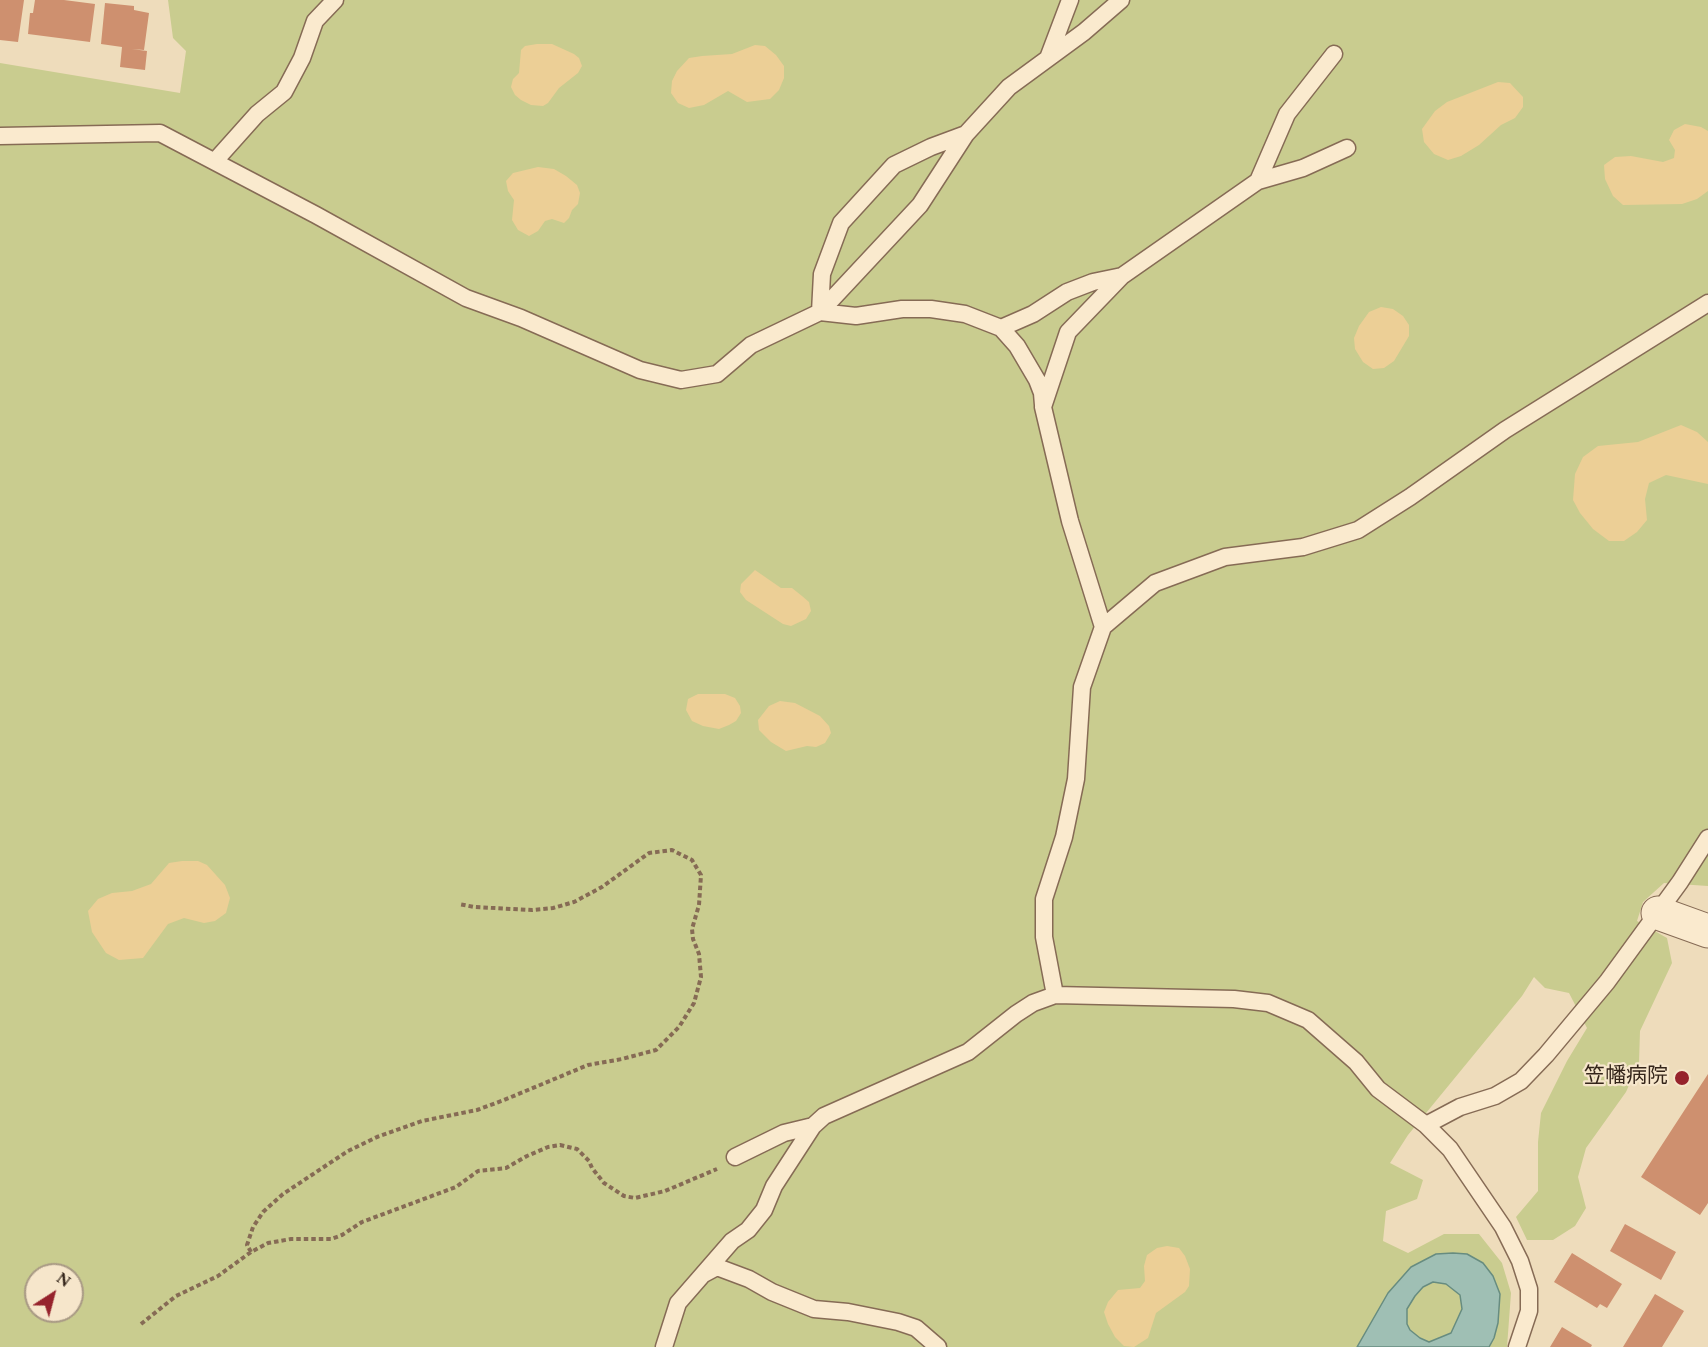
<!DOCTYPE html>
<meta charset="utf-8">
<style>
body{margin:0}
#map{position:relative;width:1708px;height:1347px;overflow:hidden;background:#eedcbb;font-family:Spectral,serif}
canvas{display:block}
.north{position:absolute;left:24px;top:1263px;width:60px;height:60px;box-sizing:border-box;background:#f6e6cb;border:2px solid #a89984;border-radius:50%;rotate:36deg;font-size:16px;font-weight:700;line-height:24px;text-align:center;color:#34251a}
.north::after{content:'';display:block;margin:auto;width:21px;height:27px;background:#96232c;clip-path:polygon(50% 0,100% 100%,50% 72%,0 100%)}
</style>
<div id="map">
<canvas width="1708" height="1347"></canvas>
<div class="north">N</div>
</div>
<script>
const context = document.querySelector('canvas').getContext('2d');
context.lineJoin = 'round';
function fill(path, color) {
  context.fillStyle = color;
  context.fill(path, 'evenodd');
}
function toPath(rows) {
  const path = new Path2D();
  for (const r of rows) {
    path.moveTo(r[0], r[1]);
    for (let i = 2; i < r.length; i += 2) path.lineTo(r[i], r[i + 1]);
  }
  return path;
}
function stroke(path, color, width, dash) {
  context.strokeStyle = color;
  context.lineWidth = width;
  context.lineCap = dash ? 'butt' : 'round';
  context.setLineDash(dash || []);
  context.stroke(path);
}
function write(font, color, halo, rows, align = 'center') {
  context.font = font + ' Spectral,"Noto Sans JP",serif';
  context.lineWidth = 4.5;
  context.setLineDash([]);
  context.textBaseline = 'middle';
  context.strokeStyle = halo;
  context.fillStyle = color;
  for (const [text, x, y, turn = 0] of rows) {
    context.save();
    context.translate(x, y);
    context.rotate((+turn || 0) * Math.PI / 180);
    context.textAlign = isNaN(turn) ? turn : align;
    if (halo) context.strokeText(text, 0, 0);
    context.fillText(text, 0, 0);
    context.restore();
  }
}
fill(toPath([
 [168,0,1708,0,1708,886,1664,883,1643,902,1637,921,1667,938,1672,963,1640,1031,1639,1063,1626,1092,1586,1148,1578,1177,1586,1208,1575,1226,1553,1240,1527,1240,1516,1217,1538,1191,1538,1142,1541,1113,1567,1061,1587,1028,1569,993,1545,988,1534,977,1522,996,1408,1135,1390,1163,1423,1180,1417,1199,1386,1211,1383,1241,1408,1253,1444,1234,1479,1234,1502,1263,1511,1293,1507,1347,0,1347,0,63,180,93,186,51,173,38],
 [36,1275,72,1275,72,1311,36,1311]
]), '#c9cc8f');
fill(toPath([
 [537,44,552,44,574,54,579,58,582,66,578,73,559,88,548,103,543,106,531,105,521,100,515,95,511,87,513,79,519,73,521,50,525,46],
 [755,45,765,46,776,55,784,66,784,78,779,90,770,99,747,102,728,91,704,105,689,108,678,103,671,93,672,81,677,71,689,58,702,56,732,54],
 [1498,82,1510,83,1523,97,1523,107,1515,118,1501,125,1479,145,1461,156,1448,160,1434,154,1424,142,1422,129,1435,111,1447,102],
 [1685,124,1701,127,1708,131,1708,191,1697,199,1682,204,1623,205,1613,196,1605,179,1604,165,1615,157,1631,156,1663,162,1674,158,1675,150,1669,140,1674,130],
 [538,167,554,169,566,176,577,185,580,193,578,204,572,210,569,218,564,223,552,219,545,221,538,231,529,236,518,230,512,220,514,200,508,191,506,181,513,173],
 [1381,307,1393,309,1403,316,1409,325,1409,336,1394,361,1384,368,1373,369,1363,362,1355,349,1354,338,1359,326,1369,312],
 [1681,425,1697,432,1708,442,1708,484,1666,475,1649,483,1645,499,1647,520,1637,532,1624,541,1609,541,1593,529,1580,513,1573,500,1575,474,1583,457,1598,446,1638,442],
 [755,570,781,588,792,588,802,596,809,602,811,611,806,619,791,626,783,624,746,600,740,592,741,584],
 [698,694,725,694,735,698,740,706,741,713,736,721,729,725,719,729,703,726,692,721,686,710,688,699],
 [780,701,795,703,820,716,829,726,831,733,825,743,816,747,807,746,786,751,771,742,759,730,758,720,769,706],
 [182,861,198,861,207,865,225,885,230,898,226,913,215,921,204,923,184,918,168,924,143,958,119,960,106,953,92,932,88,911,98,899,112,893,132,891,151,884,169,863],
 [1167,1246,1179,1248,1185,1256,1190,1269,1189,1286,1185,1292,1156,1313,1148,1338,1134,1347,1124,1346,1115,1337,1108,1324,1104,1312,1108,1302,1118,1290,1140,1288,1145,1281,1144,1266,1147,1255,1157,1248]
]), '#eccf96');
const water = toPath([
 [1453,1253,1467,1254,1483,1263,1493,1276,1500,1294,1498,1323,1494,1338,1489,1347,1357,1347,1388,1293,1411,1267,1436,1254,1453,1253],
 [1433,1282,1446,1284,1460,1295,1462,1309,1451,1333,1429,1342,1420,1338,1410,1330,1407,1324,1407,1309,1415,1296,1423,1287,1433,1282]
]);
fill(water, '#9fbfb4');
stroke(water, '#678c80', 1.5);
fill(toPath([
 [0,0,24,0,18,42,0,40],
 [35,0,64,0,95,4,90,42,28,34,30,13,33,13],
 [105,3,134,6,134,10,149,13,144,50,132,49,147,51,145,70,120,67,122,47,101,44],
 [1708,1074,1708,1203,1700,1215,1641,1177],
 [1625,1224,1676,1252,1661,1280,1610,1251],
 [1572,1253,1622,1284,1607,1308,1600,1304,1597,1308,1554,1282],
 [1655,1294,1684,1311,1662,1347,1623,1347],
 [1562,1327,1592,1345,1591,1347,1550,1347]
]), '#ce906f');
const lane = toPath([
 [1048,58,1070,0],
 [966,134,931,147,894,165,841,223,822,274,820,312,856,316,902,309,931,309,965,314,1001,328,1033,314,1067,292,1093,282,1122,276],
 [0,136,160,133,316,215,466,298,521,318,640,370,681,380,717,374,751,345,820,312,920,205,966,134,1009,87,1084,32,1121,0],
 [215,161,257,114,284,92,302,58,315,21,335,0],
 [1258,181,1303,168,1347,148],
 [1001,328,1017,346,1037,380,1042,393,1043,405],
 [1103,627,1070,521,1043,407,1068,332,1122,276,1258,181,1287,114,1334,54],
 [1055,995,1044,937,1044,899,1064,837,1076,779,1082,687,1103,627,1155,583,1225,557,1303,547,1358,530,1410,497,1505,430,1708,303],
 [735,1157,784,1133,813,1126],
 [704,1274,717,1267,749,1279,772,1292,814,1309,848,1312,898,1322,916,1328,938,1347],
 [664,1347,678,1303,732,1241,748,1230,764,1210,774,1186,813,1126,824,1116,968,1052,1016,1014,1033,1003,1055,995,1234,999,1268,1003,1308,1020,1356,1062,1378,1089,1426,1125],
 [1517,1347,1529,1311,1529,1289,1520,1261,1503,1227,1450,1149,1426,1125,1460,1107,1495,1096,1521,1081,1546,1055,1607,982,1680,882,1708,838]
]);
const street = toPath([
 [1658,913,1708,931]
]);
stroke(lane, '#866b55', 19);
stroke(street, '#866b55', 35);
stroke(toPath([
 [251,1252,247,1245,253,1227,263,1212,283,1194,348,1151,377,1137,422,1121,477,1110,504,1100,588,1065,622,1059,656,1050,679,1027,694,1003,701,977,699,954,693,939,692,929,699,905,701,875,692,860,672,850,649,853,602,887,574,902,553,908,532,910,474,907,459,904],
 [141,1324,176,1296,218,1276,251,1252,268,1243,291,1239,331,1239,342,1235,362,1222,456,1187,478,1171,506,1168,527,1156,548,1147,560,1145,577,1149,589,1161,592,1168,604,1183,624,1196,635,1198,665,1191,717,1169]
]), '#866b55', 4, [4.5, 3]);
stroke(lane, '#faeace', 16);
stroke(street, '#faeace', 33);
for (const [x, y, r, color] of [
 [1682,1078,8,"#96232c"]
]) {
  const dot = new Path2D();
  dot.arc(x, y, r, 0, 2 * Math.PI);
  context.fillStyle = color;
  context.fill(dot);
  stroke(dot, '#f6e6cb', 2);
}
write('21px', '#34251a', '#f6e6cb', [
 ["笠幡病院",1668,1078]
], 'right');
</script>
